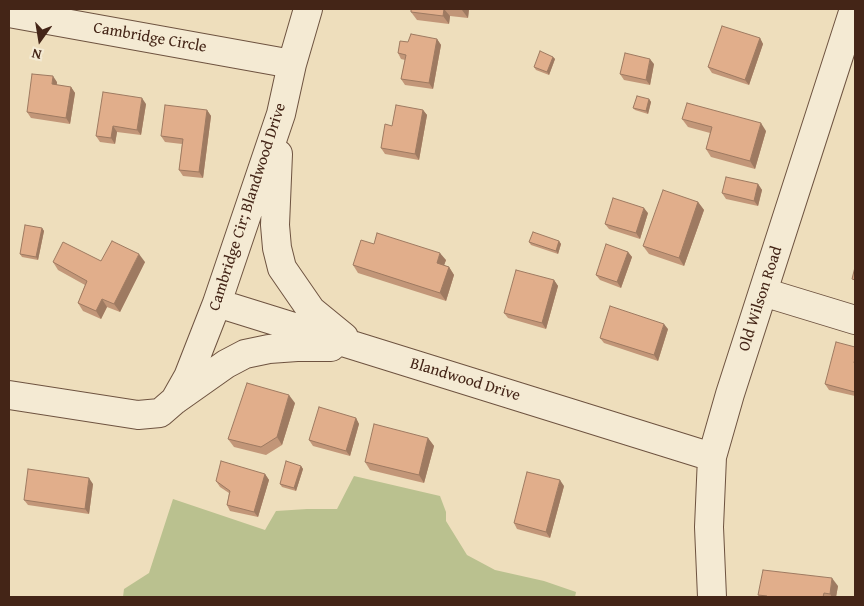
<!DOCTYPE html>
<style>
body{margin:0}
#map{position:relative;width:864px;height:606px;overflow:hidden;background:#eedebc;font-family:"Gentium Book Plus",serif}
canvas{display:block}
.frame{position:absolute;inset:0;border:10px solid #442517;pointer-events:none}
.north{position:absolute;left:15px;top:15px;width:50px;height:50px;-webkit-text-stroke:4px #f4ead3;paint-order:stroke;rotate:193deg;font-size:14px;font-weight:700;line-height:20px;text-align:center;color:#442517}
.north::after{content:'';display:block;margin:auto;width:18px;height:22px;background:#442517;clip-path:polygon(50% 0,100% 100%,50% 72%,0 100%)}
</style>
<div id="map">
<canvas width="864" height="606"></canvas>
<div class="frame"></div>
<div class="north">N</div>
</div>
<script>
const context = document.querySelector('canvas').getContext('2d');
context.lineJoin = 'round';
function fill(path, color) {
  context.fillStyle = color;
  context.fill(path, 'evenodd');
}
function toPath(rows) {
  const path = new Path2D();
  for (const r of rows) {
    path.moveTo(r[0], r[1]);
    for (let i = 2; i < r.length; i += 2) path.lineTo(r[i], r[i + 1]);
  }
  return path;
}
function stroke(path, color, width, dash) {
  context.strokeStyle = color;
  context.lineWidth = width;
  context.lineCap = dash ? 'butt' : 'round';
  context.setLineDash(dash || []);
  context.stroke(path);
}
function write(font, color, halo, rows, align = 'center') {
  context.font = font + ' "Gentium Book Plus",serif';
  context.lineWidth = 4;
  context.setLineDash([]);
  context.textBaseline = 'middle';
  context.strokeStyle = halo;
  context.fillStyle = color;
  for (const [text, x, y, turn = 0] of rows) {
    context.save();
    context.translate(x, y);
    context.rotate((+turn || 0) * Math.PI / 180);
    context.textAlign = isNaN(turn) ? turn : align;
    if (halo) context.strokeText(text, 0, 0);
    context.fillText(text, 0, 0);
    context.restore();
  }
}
fill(toPath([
 [354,476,440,496,446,512,446,521,467,555,495,570,544,581,576,592,575,597,123,597,124,589,149,573,173,499,265,530,276,511,307,509,337,509]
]), '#bac18f');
const minor = toPath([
 [9,13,292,64],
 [278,154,275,225,277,248,282,268,311,310,344,337],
 [763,292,855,320],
 [217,303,712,457],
 [9,395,138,415,160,413,175,400,226,364,245,354,269,349,297,347,331,347],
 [175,400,188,377,217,303,281,114,292,64,308,9],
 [712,597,709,527,712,457,730,394,854,9]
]);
stroke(minor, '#6e5340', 30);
stroke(minor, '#f4ead3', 28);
fill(toPath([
 [411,9,469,9,468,18,450,16,449,24,417,20,411,12],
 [760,38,763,44,749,85,712,73,708,67],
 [437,39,441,45,433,89,405,85,401,79,405,60,401,59,398,53,408,42],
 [553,57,555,59,549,75,536,70,534,67],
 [654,64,650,85,624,80,620,74],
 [57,82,57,85,71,87,75,93,70,124,31,118,27,112],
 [649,99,651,102,648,114,635,110,633,108],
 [146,104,141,135,117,132,115,144,100,142,96,136],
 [207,110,211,116,203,178,183,176,179,170,182,144,165,142,161,136],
 [423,110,427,115,419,160,385,154,381,148,392,126],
 [682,119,766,131,755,169,711,157,706,149,710,133,688,127],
 [758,184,762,190,758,206,726,199,722,193],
 [698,202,704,210,684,266,649,254,643,246],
 [648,213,640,239,609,229,605,224],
 [42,228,44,231,38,260,22,257,20,254],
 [559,241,561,244,558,254,531,245,529,242],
 [374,244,446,260,444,265,449,267,454,275,446,301,358,273,353,265],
 [628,252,632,257,621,288,600,280,596,275],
 [101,261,145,262,120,312,107,307,101,319,83,311,78,303,85,285,58,270,53,262],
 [554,280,558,286,546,329,508,318,504,313],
 [668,329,658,361,604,343,600,338],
 [855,347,855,396,829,390,825,384],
 [295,403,282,445,266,455,234,447,228,439],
 [356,418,359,424,350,456,313,446,309,440],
 [428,438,434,446,424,483,370,470,365,462],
 [301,466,303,469,296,491,282,487,280,484],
 [265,474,269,480,258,517,230,511,227,505,229,493,220,487,216,481],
 [93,484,89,514,28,505,24,500],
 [564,486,550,538,517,529,514,523],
 [838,586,836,597,760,597,758,595]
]), '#c29678');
fill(toPath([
 [444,9,450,16,449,24,443,16],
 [462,9,469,9,468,18,462,10],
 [760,38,763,44,749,85,745,80],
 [437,39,441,45,433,89,429,83],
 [553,57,555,59,549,75,547,72],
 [650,59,654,64,650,85,646,80],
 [53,76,57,82,56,90,52,84],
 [71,87,75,93,70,124,66,118],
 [142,98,146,104,141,135,137,130],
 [649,99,651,102,648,114,646,111],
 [207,110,211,116,203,178,199,172],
 [423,110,427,115,419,160,415,154],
 [761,123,766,131,755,169,750,161],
 [113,126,117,132,115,144,111,138],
 [758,184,762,190,758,206,754,201],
 [698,202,704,210,684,266,679,258],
 [644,208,648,213,640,239,636,233],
 [42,228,44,231,38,260,36,257],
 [559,241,561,244,558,254,556,251],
 [628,252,632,257,621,288,617,282],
 [440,253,446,260,442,271,437,263],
 [139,254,145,262,120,312,114,304],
 [449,267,454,275,446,301,440,293],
 [554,280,558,286,546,329,542,323],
 [102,299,107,307,101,319,96,311],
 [664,324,668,329,658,361,654,355],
 [289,395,295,403,282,445,277,437],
 [356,418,359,424,350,456,346,451],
 [428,438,434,446,424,483,419,475],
 [9,458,10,460,9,472],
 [301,466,303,469,296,491,294,488],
 [265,474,269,480,258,517,254,512],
 [89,478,93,484,89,514,85,509],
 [560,480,564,486,550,538,546,532],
 [832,578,838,586,836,597,832,597,830,594]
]), '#9e7a61');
const building = toPath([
 [411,9,444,9,443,16,411,12,411,9],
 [722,26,760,38,745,80,708,67,722,26],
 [411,34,437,39,429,83,401,79,406,55,398,53,400,41,408,42,411,34],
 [540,51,553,57,547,72,534,67,540,51],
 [625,53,650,59,646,80,620,74,625,53],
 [32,74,53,76,52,84,71,87,66,118,27,112,32,74],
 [103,92,142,98,137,130,113,126,111,138,96,136,103,92],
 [637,96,649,99,646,111,633,108,637,96],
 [687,103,761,123,750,161,706,149,712,127,682,119,687,103],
 [165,105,207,110,199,172,179,170,183,139,161,136,165,105],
 [396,105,423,110,415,154,381,148,385,124,392,126,396,105],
 [726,177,758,184,754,201,722,193,726,177],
 [663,190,698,202,679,258,643,246,663,190],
 [613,198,644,208,636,233,605,224,613,198],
 [25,225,42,228,36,257,20,254,25,225],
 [533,232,559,241,556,251,529,242,533,232],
 [377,233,440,253,437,263,449,267,440,293,353,265,361,240,374,244,377,233],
 [112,241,139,254,114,304,102,299,96,311,78,303,87,281,53,262,63,242,101,261,112,241],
 [606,244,628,252,617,282,596,275,606,244],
 [855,267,855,280,852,279,855,267],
 [516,270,554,280,542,323,504,313,516,270],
 [610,306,664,324,654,355,600,338,610,306],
 [836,342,855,347,855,358,854,363,855,363,855,392,825,384,836,342],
 [247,383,289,395,277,437,261,447,228,439,247,383],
 [319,407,356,418,346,451,309,440,319,407],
 [374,424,428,438,419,475,365,462,374,424],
 [221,461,265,474,254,512,227,505,230,491,216,481,221,461],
 [286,461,301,466,294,488,280,484,286,461],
 [28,469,89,478,85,509,24,500,28,469],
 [527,472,560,480,546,532,514,523,527,472],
 [763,570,832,578,830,594,824,593,823,597,767,597,767,596,758,595,763,570]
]);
fill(building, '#e1ae8b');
stroke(building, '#9e7a61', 1);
write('16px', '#442517', '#f4ead3', [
 ["Cambridge Circle",150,38,10],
 ["Cambridge Cir; Blandwood Drive",248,207,-72],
 ["Old Wilson Road",761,299,-72],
 ["Blandwood Drive",465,380,17]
]);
</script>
